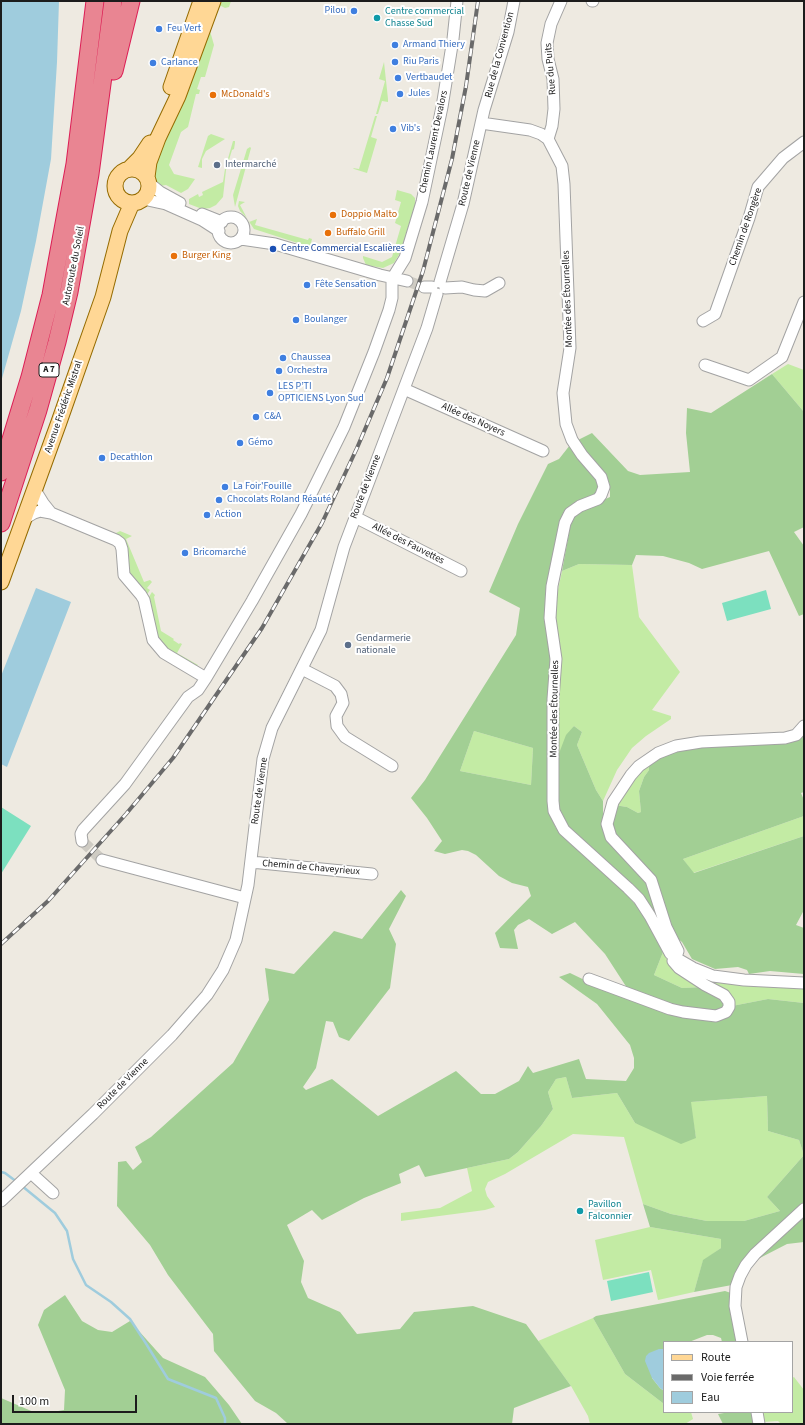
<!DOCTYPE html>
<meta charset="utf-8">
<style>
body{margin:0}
#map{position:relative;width:805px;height:1425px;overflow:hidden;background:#eeeae1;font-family:"Source Sans 3",sans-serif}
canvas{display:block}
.frame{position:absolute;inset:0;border:2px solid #1c1c1c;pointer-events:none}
.legend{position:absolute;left:663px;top:1341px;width:130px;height:72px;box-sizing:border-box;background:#fff;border:1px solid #a4a4a4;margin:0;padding:5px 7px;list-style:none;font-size:12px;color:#1c1c1c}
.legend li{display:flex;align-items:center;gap:8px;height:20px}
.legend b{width:20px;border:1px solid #a4a4a4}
.scale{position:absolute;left:12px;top:1395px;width:125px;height:18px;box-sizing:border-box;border:2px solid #1c1c1c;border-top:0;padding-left:5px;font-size:12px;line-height:14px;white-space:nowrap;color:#1c1c1c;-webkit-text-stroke:3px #fff;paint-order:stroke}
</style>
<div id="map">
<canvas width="805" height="1425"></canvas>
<div class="frame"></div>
<ul class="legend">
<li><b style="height:5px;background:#ffd795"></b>Route</li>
<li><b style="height:5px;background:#6a6a6a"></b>Voie ferrée</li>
<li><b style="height:11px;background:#9fccdd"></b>Eau</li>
</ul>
<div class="scale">100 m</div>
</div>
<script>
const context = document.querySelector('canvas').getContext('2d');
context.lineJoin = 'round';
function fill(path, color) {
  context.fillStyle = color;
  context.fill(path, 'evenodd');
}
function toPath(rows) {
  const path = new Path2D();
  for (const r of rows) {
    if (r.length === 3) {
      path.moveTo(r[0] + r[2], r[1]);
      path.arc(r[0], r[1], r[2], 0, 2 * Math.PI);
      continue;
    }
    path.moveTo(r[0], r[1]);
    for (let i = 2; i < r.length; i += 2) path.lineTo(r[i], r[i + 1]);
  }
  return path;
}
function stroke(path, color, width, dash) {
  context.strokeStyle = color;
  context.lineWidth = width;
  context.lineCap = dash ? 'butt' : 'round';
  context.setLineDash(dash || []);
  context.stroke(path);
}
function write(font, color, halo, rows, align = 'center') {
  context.font = font + ' "Source Sans 3",sans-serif';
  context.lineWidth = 4;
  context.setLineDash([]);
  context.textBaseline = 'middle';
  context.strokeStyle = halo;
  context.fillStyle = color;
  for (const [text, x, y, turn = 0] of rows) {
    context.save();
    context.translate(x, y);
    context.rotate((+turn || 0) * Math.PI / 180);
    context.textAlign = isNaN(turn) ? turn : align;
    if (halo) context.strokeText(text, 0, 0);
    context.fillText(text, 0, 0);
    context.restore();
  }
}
fill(toPath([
 [218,1,231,1,229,7,225,8,221,6,218,9,210,31,214,45,205,77,201,77,197,89,200,90,199,94,196,94,188,127,181,132,169,165,174,174,195,179,188,189,181,193,166,185,160,186,154,177,153,164],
 [384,62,388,99,388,102,382,101,378,114,376,114,385,81,379,79],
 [375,116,377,116,371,137,377,139,367,173,354,169,353,168,359,169],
 [211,134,225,139,206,151,202,159,202,168,198,167,208,136],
 [233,141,235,141,235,143,234,149,232,150,226,170,223,197,216,205,210,208,202,209,189,204,189,199,198,194,199,197,203,195,202,192,223,182,225,169],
 [250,147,251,148,235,207,233,195,247,149],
 [397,190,411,194,415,198,415,205,400,253,394,263,383,268,366,265,363,258,363,256,382,262,392,257,401,226,395,223,401,202,395,200],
 [239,201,245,202,240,205,249,222,257,219,255,225,308,240,309,238,312,239,310,247,254,229,246,217,240,211,238,206],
 [788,364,804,370,804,412,772,374],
 [120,531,132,536,126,539,144,582,150,580,152,582,147,588,150,590,146,596,130,576,116,533],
 [579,564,632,565,639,617,680,672,652,710,671,716,671,719,646,736,632,748,617,770,603,801,596,790,577,745,582,732,574,726,558,756,557,703,561,662,554,616,555,604,562,571],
 [152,592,155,595,154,597,161,631,174,639,173,640,179,644,180,643,182,644,177,653,198,665,197,666,195,667,157,642,147,600],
 [474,731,533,748,531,785,460,771],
 [648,762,649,770,644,777,639,791,641,812,638,813,627,807,614,805],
 [804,816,804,836,693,873,683,859],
 [663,952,668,961,704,987,682,988,654,975],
 [699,975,804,987,804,1003,768,999,732,1006],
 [566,1077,572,1098,617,1093,635,1123,696,1138,690,1102,767,1096,768,1131,799,1140,804,1155,767,1197,780,1211,744,1221,707,1221,671,1214,643,1204,624,1137,573,1134,505,1174,488,1182,485,1189,487,1196,495,1207,485,1210,401,1221,401,1213,440,1208,472,1191,467,1168,509,1159,518,1152,541,1126,553,1109,548,1092,556,1079],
 [650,1227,721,1239,721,1248,703,1261,694,1292,658,1300,651,1270,603,1280,595,1240],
 [593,1318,625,1374,664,1404,664,1412,691,1412,693,1419,685,1424,590,1424,588,1416,571,1386,538,1341],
 [794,1377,804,1390,804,1424,781,1424,778,1421,763,1422,761,1412,792,1412,792,1378]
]), '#c3eba4');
fill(toPath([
 [772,374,804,412,804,527,794,532,804,546,804,614,799,616,769,551,702,569,689,563,663,556,636,555,632,565,579,564,562,571,571,522,576,514,581,510,610,497,610,485,604,475,576,441,592,433,628,471,640,475,690,472,686,433,687,408,711,413],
 [570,445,600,484,597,494,572,506,546,605,545,625,552,654,550,814,556,828,565,839,620,887,636,905,650,924,663,952,654,975,682,988,704,987,723,999,725,1003,724,1008,720,1011,691,1011,629,991,605,954,575,922,552,934,529,919,518,925,514,930,518,949,500,948,495,933,531,896,528,887,512,883,499,876,476,855,468,851,462,850,445,854,434,851,442,841,427,818,411,798,425,780,516,635,520,608,489,592,518,524,548,464,559,459],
 [474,731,533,748,531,785,460,771],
 [574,726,582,732,577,745,596,790,603,801,603,829,650,885,657,914,654,915,570,830,559,809,558,801,558,756,566,735],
 [804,731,804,792,801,793,804,800,804,816,683,859,694,873,804,836,804,910,796,925,804,928,804,974,770,971,749,974,747,970,738,967,715,969,692,959,682,942,674,936,660,891,613,830,611,823,614,805,627,807,638,813,641,812,639,791,644,777,649,770,648,762,665,751],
 [401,890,406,896,389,929,396,944,390,988,349,1041,339,1037,333,1022,326,1021,316,1068,303,1087,306,1090,332,1079,378,1116,456,1071,481,1094,495,1094,519,1081,528,1066,533,1073,579,1059,586,1079,626,1081,634,1068,634,1058,630,1045,597,1004,559,977,570,973,599,987,714,1018,732,1006,768,999,804,1003,804,1204,732,1285,694,1292,703,1260,721,1248,721,1239,650,1227,643,1204,671,1214,707,1221,744,1221,780,1211,767,1197,804,1155,799,1140,768,1131,767,1096,691,1102,696,1138,681,1144,635,1123,617,1093,572,1098,566,1077,556,1079,548,1092,553,1109,541,1126,518,1152,509,1159,425,1177,419,1165,399,1174,401,1183,364,1198,322,1220,312,1210,287,1225,304,1261,301,1282,308,1298,340,1312,357,1334,400,1329,414,1312,473,1306,526,1324,571,1386,514,1408,512,1424,287,1424,287,1423,276,1413,255,1401,214,1351,213,1334,168,1275,150,1245,117,1206,118,1162,126,1161,133,1170,142,1162,135,1147,151,1137,233,1063,269,1000,265,968,294,974,334,931,362,939],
 [804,1214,804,1242,787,1244,754,1261],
 [725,1291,731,1293,738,1342,722,1342,721,1338,713,1335,707,1335,689,1342,664,1342,664,1349,659,1349,652,1378,660,1388,664,1391,664,1404,625,1374,593,1318,596,1316],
 [65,1295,82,1321,98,1330,112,1332,130,1321,163,1358,205,1377,229,1405,242,1424,1,1424,1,1398,36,1413,46,1413,64,1410,65,1390,38,1325,44,1310],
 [730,1412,752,1412,754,1424,723,1424,718,1414]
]), '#a2cf94');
fill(toPath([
 [766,590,771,609,727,621,722,603],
 [1,807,31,826,1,874],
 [649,1272,653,1292,611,1301,607,1281]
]), '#7ce0bf');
fill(toPath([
 [1,1,59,1,57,62,51,159,36,241,21,311,1,382],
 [36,588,71,602,7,767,1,764,1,676],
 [659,1349,664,1349,664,1391,660,1388,652,1378,645,1361,646,1356,649,1353]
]), '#9fccdd');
stroke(toPath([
 [1,1172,5,1173,17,1182],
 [22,1186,55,1213,67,1231,73,1259,86,1285,111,1302,130,1319,145,1342,168,1379,216,1398,225,1418,225,1424]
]), '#9fccdd', 2.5);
stroke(toPath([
 [407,281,424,287],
 [82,841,102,860]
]), '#cecbc3', 11, [11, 5.5]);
const minor = toPath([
 [592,1,593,1],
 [481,123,530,130,541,134,548,139,562,166,564,184,570,348,563,393,566,424,572,440,582,455,601,477,604,487,601,495,598,499,580,506,570,513,565,523,552,586,550,618,556,659,553,699,553,801,554,811,564,830,628,888,639,899,650,916,670,953,674,957,693,968,713,976,744,980,804,983],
 [548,139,552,126,554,109,553,79,548,59,547,43,551,24,561,1],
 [149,183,160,192,180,203],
 [143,199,166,204,202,220,219,231],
 [202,214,222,222],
 [231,230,13],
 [241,239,275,244,380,275,407,281],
 [440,282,463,204,484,110,508,32,514,1],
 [424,287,432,287],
 [445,288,462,287,474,290,485,291,499,283],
 [703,321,715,314,749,218,758,187,783,158,804,142],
 [705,365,749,380,782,357,804,302],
 [404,389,543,451],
 [35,490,43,503,51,513],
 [355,517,461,571],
 [24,519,34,513,40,511,51,513,116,540,120,543,122,549,124,575,141,595,144,600,153,640,164,653,206,678],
 [302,669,335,686,341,694,343,703,336,716,337,726,345,737,392,766],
 [82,841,81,834,83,830,125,784,188,697,198,690,206,678,252,601,301,514,344,427,374,352,389,310,392,298,392,279,405,258,422,202,442,107,453,39,457,1],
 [102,860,245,898],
 [251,862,372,874],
 [589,979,670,1009,683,1012,716,1016,726,1012,729,1007,729,1002,724,995,705,985,679,968,673,961,674,957,677,954,678,951,666,927,651,880,611,837,607,824,613,802,631,775,639,766,658,753,676,746,701,742,785,738,796,735,804,726],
 [31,1173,53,1193],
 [1,1201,93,1114,172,1035,207,995,223,970,236,940,248,885,263,759,272,728,321,630,344,547,427,328,437,294],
 [742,1342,735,1306,736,1287,740,1276,746,1265,755,1254,804,1209],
 [757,1412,759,1424]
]);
const major = toPath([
 [171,87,201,1],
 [132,186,17],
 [129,169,140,158,150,143],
 [147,177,149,162,158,138,178,96,213,1],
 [1,582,59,422,103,297,120,231,132,203]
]);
const highway = toPath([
 [114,71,131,1],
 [1,472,30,377,51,295,57,262,75,164,95,1],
 [1,523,38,410,57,342,69,292,90,174,113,1]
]);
stroke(minor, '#a3a3a3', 13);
stroke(major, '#946b00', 17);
stroke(highway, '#dc1e55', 19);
stroke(minor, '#fff', 11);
stroke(major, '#ffd795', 15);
stroke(highway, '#e98592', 17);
const rail = toPath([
 [1,944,48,901,126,814,173,758,262,628,322,523,357,448,387,378,423,271,452,159,466,86,478,1]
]);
stroke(rail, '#6a6a6a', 4);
stroke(rail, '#fff', 2.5, [8]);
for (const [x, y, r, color] of [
 [354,11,4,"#3f7fe0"],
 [377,18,4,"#0f9aa8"],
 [159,29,4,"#3f7fe0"],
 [395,45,4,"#3f7fe0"],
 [395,62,4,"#3f7fe0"],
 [153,63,4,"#3f7fe0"],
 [398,78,4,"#3f7fe0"],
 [400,94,4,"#3f7fe0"],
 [213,95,4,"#e8710a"],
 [393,129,4,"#3f7fe0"],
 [217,165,4,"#5c6f8a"],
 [333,215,4,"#e8710a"],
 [328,233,4,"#e8710a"],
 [273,249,4,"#1a4fb4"],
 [174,256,4,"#e8710a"],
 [307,285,4,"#3f7fe0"],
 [296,320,4,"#3f7fe0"],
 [283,358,4,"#3f7fe0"],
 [279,371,4,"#3f7fe0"],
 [270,393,4,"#3f7fe0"],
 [256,417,4,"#3f7fe0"],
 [240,443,4,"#3f7fe0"],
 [102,458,4,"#3f7fe0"],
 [225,487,4,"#3f7fe0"],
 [219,500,4,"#3f7fe0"],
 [207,515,4,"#3f7fe0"],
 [185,553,4,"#3f7fe0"],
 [348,645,4,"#5c6f8a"],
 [580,1211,4,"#0f9aa8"]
]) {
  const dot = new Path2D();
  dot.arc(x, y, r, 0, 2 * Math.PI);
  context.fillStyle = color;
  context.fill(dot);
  stroke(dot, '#fff', 1.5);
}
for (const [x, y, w] of [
 [49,370,20]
]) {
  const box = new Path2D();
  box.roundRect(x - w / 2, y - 7, w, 14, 3);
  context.fillStyle = '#fff';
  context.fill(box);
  stroke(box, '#1c1c1c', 1);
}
write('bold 9px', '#1c1c1c', null, [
 ["A 7",49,370]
]);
write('10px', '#366cbe', '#fff', [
 ["Pilou",346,11,"right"],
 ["Feu Vert",167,29],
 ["Armand Thiery",403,45],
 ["Riu Paris",403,62],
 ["Carlance",161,63],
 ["Vertbaudet",406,78],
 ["Jules",408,94],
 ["Vib's",401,129],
 ["Fête Sensation",315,285],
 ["Boulanger",304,320],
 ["Chaussea",291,358],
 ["Orchestra",287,371],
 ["LES P’TI",278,387],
 ["OPTICIENS Lyon Sud",278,399],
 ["C&A",264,417],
 ["Gémo",248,443],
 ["Decathlon",110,458],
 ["La Foir'Fouille",233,487],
 ["Chocolats Roland Réauté",227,500],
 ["Action",215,515],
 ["Bricomarché",193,553]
], 'left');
write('10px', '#0d838f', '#fff', [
 ["Centre commercial",385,12],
 ["Chasse Sud",385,24],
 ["Pavillon",588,1205],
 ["Falconnier",588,1217]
], 'left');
write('10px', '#1c1c1c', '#fff', [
 ["Rue de la Convention",500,55,-75],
 ["Rue du Puits",551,69,-95],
 ["Chemin Laurent Devalors",434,142,-78],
 ["Route de Vienne",470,173,-77],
 ["Chemin de Rongère",746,227,-71],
 ["Autoroute du Soleil",74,266,-79],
 ["Montée des Étournelles",568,299,-92],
 ["Avenue Frédéric Mistral",64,407,-71],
 ["Allée des Noyers",473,420,24],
 ["Route de Vienne",366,487,-69],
 ["Allée des Fauvettes",408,544,27],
 ["Montée des Étournelles",555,709,-89],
 ["Route de Vienne",260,791,-82],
 ["Chemin de Chaveyrieux",311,868,5],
 ["Route de Vienne",123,1084,-45]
]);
write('10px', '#c56008', '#fff', [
 ["McDonald's",221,95],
 ["Doppio Malto",341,215],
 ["Buffalo Grill",336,233],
 ["Burger King",182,256]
], 'left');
write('10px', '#4e5e75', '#fff', [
 ["Intermarché",225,165],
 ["Gendarmerie",356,639],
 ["nationale",356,651]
], 'left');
write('10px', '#164399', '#fff', [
 ["Centre Commercial Escalières",281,249]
], 'left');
</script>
